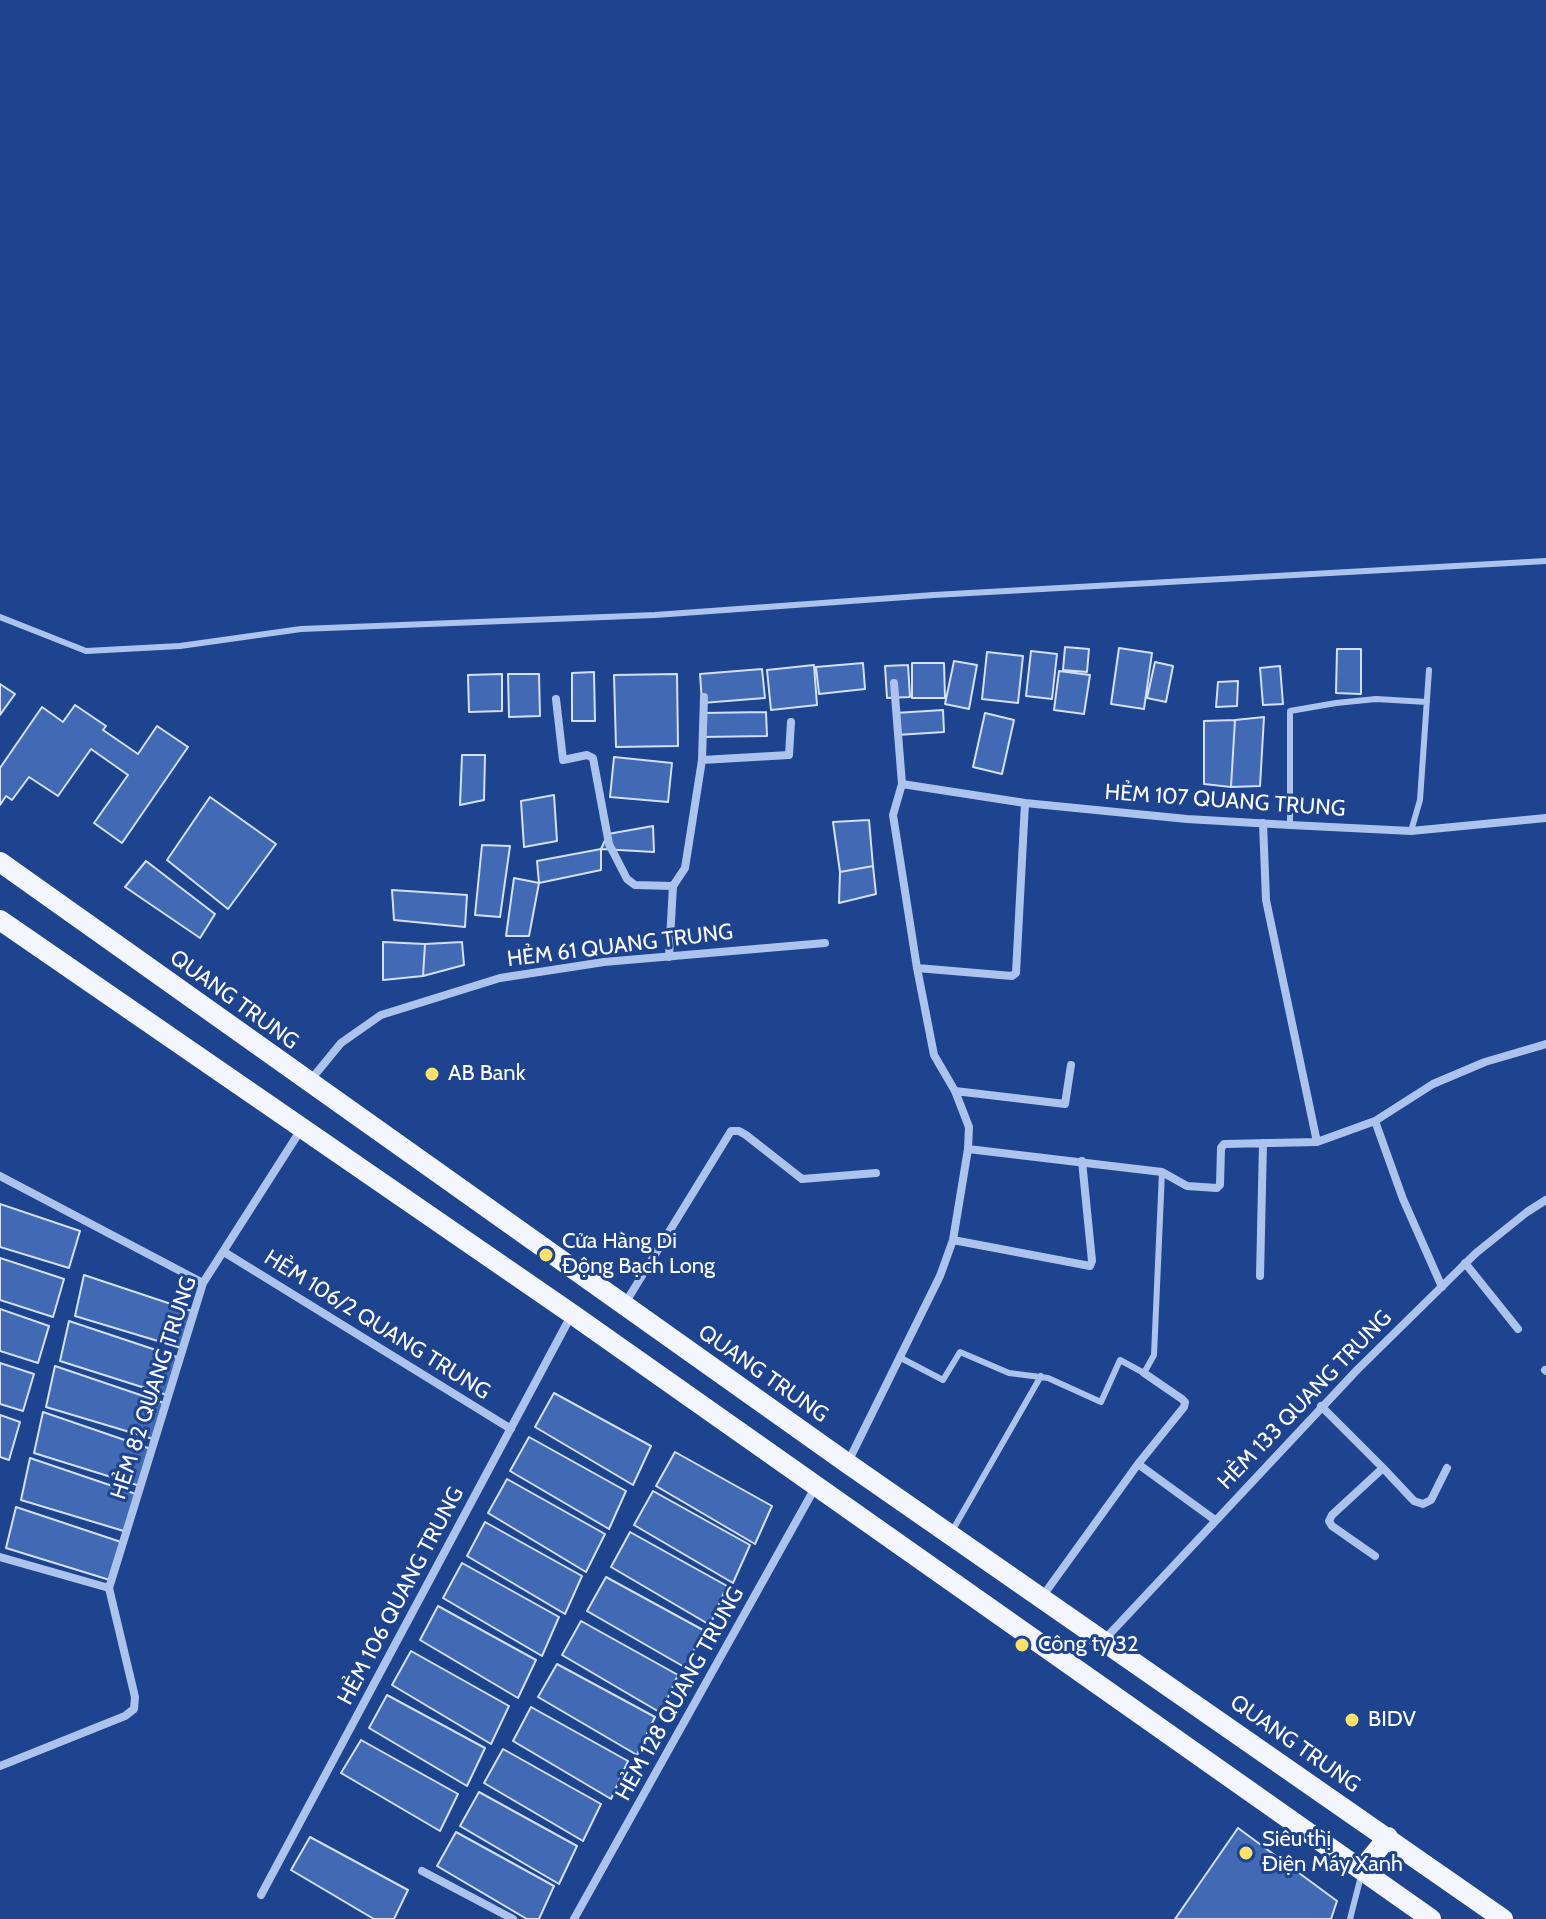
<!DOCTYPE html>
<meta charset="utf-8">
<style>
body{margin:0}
canvas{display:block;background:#1e438f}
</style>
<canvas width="1546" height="1919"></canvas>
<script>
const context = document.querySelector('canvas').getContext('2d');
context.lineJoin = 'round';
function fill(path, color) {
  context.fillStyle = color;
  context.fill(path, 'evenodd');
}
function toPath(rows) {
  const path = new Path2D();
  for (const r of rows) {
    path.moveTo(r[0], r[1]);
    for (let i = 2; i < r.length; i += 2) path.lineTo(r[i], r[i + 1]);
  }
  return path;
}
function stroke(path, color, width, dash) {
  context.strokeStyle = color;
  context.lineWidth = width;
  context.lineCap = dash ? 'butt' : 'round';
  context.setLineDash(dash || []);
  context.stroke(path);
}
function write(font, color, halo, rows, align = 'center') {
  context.font = font + ' Cabin,sans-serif';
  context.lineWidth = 6;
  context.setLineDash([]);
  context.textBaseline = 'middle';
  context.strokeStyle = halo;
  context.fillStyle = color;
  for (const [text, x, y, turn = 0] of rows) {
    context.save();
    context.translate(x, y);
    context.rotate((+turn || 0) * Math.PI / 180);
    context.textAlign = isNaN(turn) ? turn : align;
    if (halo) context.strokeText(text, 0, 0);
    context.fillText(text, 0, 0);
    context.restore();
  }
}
const building = toPath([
 [1065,647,1089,649,1087,672,1063,670,1065,647],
 [1119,648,1152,653,1144,709,1111,704,1119,648],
 [1337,649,1361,649,1361,694,1336,693,1337,649],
 [1031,651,1057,654,1052,699,1026,696,1031,651],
 [987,652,1023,656,1018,703,982,699,987,652],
 [954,661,977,665,969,709,945,704,954,661],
 [1155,662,1173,666,1166,702,1147,698,1155,662],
 [863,663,865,689,819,694,816,667,863,663],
 [912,663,944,663,945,698,912,698,912,663],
 [814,665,817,705,771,710,767,670,814,665],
 [908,665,910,697,887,698,885,666,908,665],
 [1280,666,1283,704,1263,705,1260,668,1280,666],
 [762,669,765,698,702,703,700,674,762,669],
 [1059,671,1090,675,1084,714,1054,710,1059,671],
 [594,672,595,721,572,721,572,673,594,672],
 [502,674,502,711,469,712,468,675,502,674],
 [508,674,539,674,540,716,509,717,508,674],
 [677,674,678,746,616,747,614,675,677,674],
 [1238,681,1237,706,1216,707,1218,682,1238,681],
 [0,684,15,694,0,715,0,684],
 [75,705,106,726,103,730,138,754,157,726,188,747,122,843,94,823,128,775,91,749,58,796,29,777,12,800,6,796,0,805,0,768,42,707,63,722,75,705],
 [943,710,944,732,897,735,895,713,943,710],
 [766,712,767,736,702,737,702,713,766,712],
 [985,713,1014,720,1002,774,973,767,985,713],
 [1264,717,1260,786,1231,787,1235,720,1264,717],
 [1235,720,1231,787,1204,784,1204,721,1235,720],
 [462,755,485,755,484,800,460,805,462,755],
 [614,757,672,763,668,802,610,797,614,757],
 [554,795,557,841,524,847,521,801,554,795],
 [210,797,276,844,228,909,167,860,210,797],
 [869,820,873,866,840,872,833,822,869,820],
 [653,826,654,852,601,849,608,834,653,826],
 [482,845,510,846,500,917,475,915,482,845],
 [601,849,601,870,539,883,537,861,601,849],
 [146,861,215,914,200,938,125,887,146,861],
 [873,866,876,894,839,903,840,872,873,866],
 [514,878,539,883,529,936,506,936,514,878],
 [392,890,467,895,465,927,394,920,392,890],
 [383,942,425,944,423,976,383,980,383,942],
 [462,942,464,965,423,976,425,944,462,942],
 [0,1204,80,1231,69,1268,0,1247,0,1204],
 [0,1258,64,1279,53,1317,0,1300,0,1258],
 [84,1275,192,1311,181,1348,75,1316,84,1275],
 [0,1309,49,1326,38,1363,0,1351,0,1309],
 [69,1321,177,1357,167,1395,60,1361,69,1321],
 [0,1363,34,1374,23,1411,0,1404,0,1363],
 [55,1366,164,1403,153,1439,46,1407,55,1366],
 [554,1393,651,1446,633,1485,535,1427,554,1393],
 [43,1412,151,1449,140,1486,34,1453,43,1412],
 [0,1415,20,1422,9,1460,0,1457,0,1415],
 [529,1437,626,1491,609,1529,510,1471,529,1437],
 [675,1452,772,1506,755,1544,656,1486,675,1452],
 [30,1458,139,1495,127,1532,21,1500,30,1458],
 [507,1479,605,1534,586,1572,488,1513,507,1479],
 [653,1491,750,1545,733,1583,634,1525,653,1491],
 [16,1507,124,1543,113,1581,6,1548,16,1507],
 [485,1522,582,1576,565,1614,467,1556,485,1522],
 [630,1532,727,1586,710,1625,611,1567,630,1532],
 [462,1563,559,1617,542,1656,443,1598,462,1563],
 [606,1577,703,1630,686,1668,587,1611,606,1577],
 [438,1606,536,1660,518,1698,420,1640,438,1606],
 [581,1621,678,1675,661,1713,562,1655,581,1621],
 [411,1651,509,1706,491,1744,392,1685,411,1651],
 [557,1664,655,1717,637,1755,538,1697,557,1664],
 [387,1695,485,1748,467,1786,369,1728,387,1695],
 [531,1707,628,1761,611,1799,513,1741,531,1707],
 [361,1740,458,1794,440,1831,341,1773,361,1740],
 [503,1749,601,1804,583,1841,484,1783,503,1749],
 [479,1792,577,1846,559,1884,460,1826,479,1792],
 [1238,1828,1337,1901,1331,1919,1175,1919,1238,1828],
 [456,1832,554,1886,539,1919,527,1919,437,1866,456,1832],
 [310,1837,408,1890,394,1919,374,1919,291,1870,310,1837]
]);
fill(building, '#4269b4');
stroke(building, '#d2e0f9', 2);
stroke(toPath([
 [0,617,86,651,180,646,301,629,655,615,934,595,1546,561],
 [1290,825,1290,711,1336,703,1376,699,1427,702],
 [1411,831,1420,800,1429,670],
 [899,1357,943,1380,960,1352,1009,1373,1048,1378,1101,1402,1120,1360,1144,1373,1154,1355,1162,1172],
 [951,1533,1041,1376],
 [1350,1919,1361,1876]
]), '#acc3ed', 6);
stroke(toPath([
 [894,683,902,784],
 [556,699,563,760,587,755,593,758,609,844,627,879,635,885,673,886],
 [702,760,789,755,791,722],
 [1263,823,1266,900,1317,1142],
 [669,957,673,886,685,868,702,760,704,697],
 [917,968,1012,976,1016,973,1025,803],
 [309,1082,341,1043,381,1015,500,978,604,962,825,943],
 [955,1091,1065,1104,1071,1065],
 [1375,1121,1403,1199,1442,1287],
 [968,1149,1162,1172,1187,1186,1217,1188,1220,1185,1221,1148,1224,1144,1317,1142,1375,1121,1433,1084,1485,1062,1546,1044],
 [0,1176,203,1283],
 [953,1240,1090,1266,1092,1261,1082,1161],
 [224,1252,511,1429],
 [1465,1263,1518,1329],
 [1260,1276,1263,1143],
 [624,1305,731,1131,739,1131,746,1135,802,1179,876,1173],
 [1545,1370,1546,1371],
 [1321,1406,1383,1468],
 [848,1462,940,1276,953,1240,968,1149,969,1127,955,1091,934,1055,917,968,893,815,902,784,1025,803,1187,819,1290,825,1411,831,1546,818],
 [1138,1464,1215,1520],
 [1375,1556,1332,1526,1329,1521,1332,1515,1383,1468,1414,1501,1423,1504,1431,1500,1447,1468],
 [0,1557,109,1588],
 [109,1588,203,1283,302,1128],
 [1042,1597,1138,1464,1184,1407,1185,1402,1182,1399,1144,1373],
 [1104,1640,1357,1370,1476,1253,1527,1212,1546,1200],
 [0,1766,125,1716,134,1709,135,1697,109,1588],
 [422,1871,513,1919],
 [261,1895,572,1314],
 [574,1919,816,1486]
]), '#acc3ed', 8);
stroke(toPath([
 [0,862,847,1463,1503,1919],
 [0,920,572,1314,1431,1919],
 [1362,1869,1388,1837]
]), '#f3f6ff', 20);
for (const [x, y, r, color] of [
 [432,1074,8,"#fce26b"],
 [546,1255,8,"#fce26b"],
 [1022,1645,8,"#fce26b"],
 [1352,1720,8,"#fce26b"],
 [1246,1853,8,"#fce26b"]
]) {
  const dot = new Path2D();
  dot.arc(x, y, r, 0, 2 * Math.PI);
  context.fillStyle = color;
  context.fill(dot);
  stroke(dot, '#1e438f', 3);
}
write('22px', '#fff', '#1e438f', [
 ["HẺM 107 QUANG TRUNG",1225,801,4],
 ["HẺM 61 QUANG TRUNG",620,946,-7],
 ["QUANG TRUNG",234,1000,36],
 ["HẺM 106/2 QUANG TRUNG",377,1325,32],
 ["QUANG TRUNG",763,1374,35],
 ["HẺM 82 QUANG TRUNG",154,1388,-72],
 ["HẺM 133 QUANG TRUNG",1305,1400,-46],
 ["HẺM 106 QUANG TRUNG",401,1596,-62],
 ["HẺM 128 QUANG TRUNG",680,1694,-61],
 ["QUANG TRUNG",1295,1744,35]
]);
write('22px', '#fff', '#1e438f', [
 ["AB Bank",448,1074],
 ["Cửa Hàng Di",562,1242],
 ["Động Bạch Long",562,1267],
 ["Công ty 32",1038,1645],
 ["BIDV",1368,1720],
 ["Siêu thị",1262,1840],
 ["Điện Máy Xanh",1262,1865]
], 'left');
</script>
